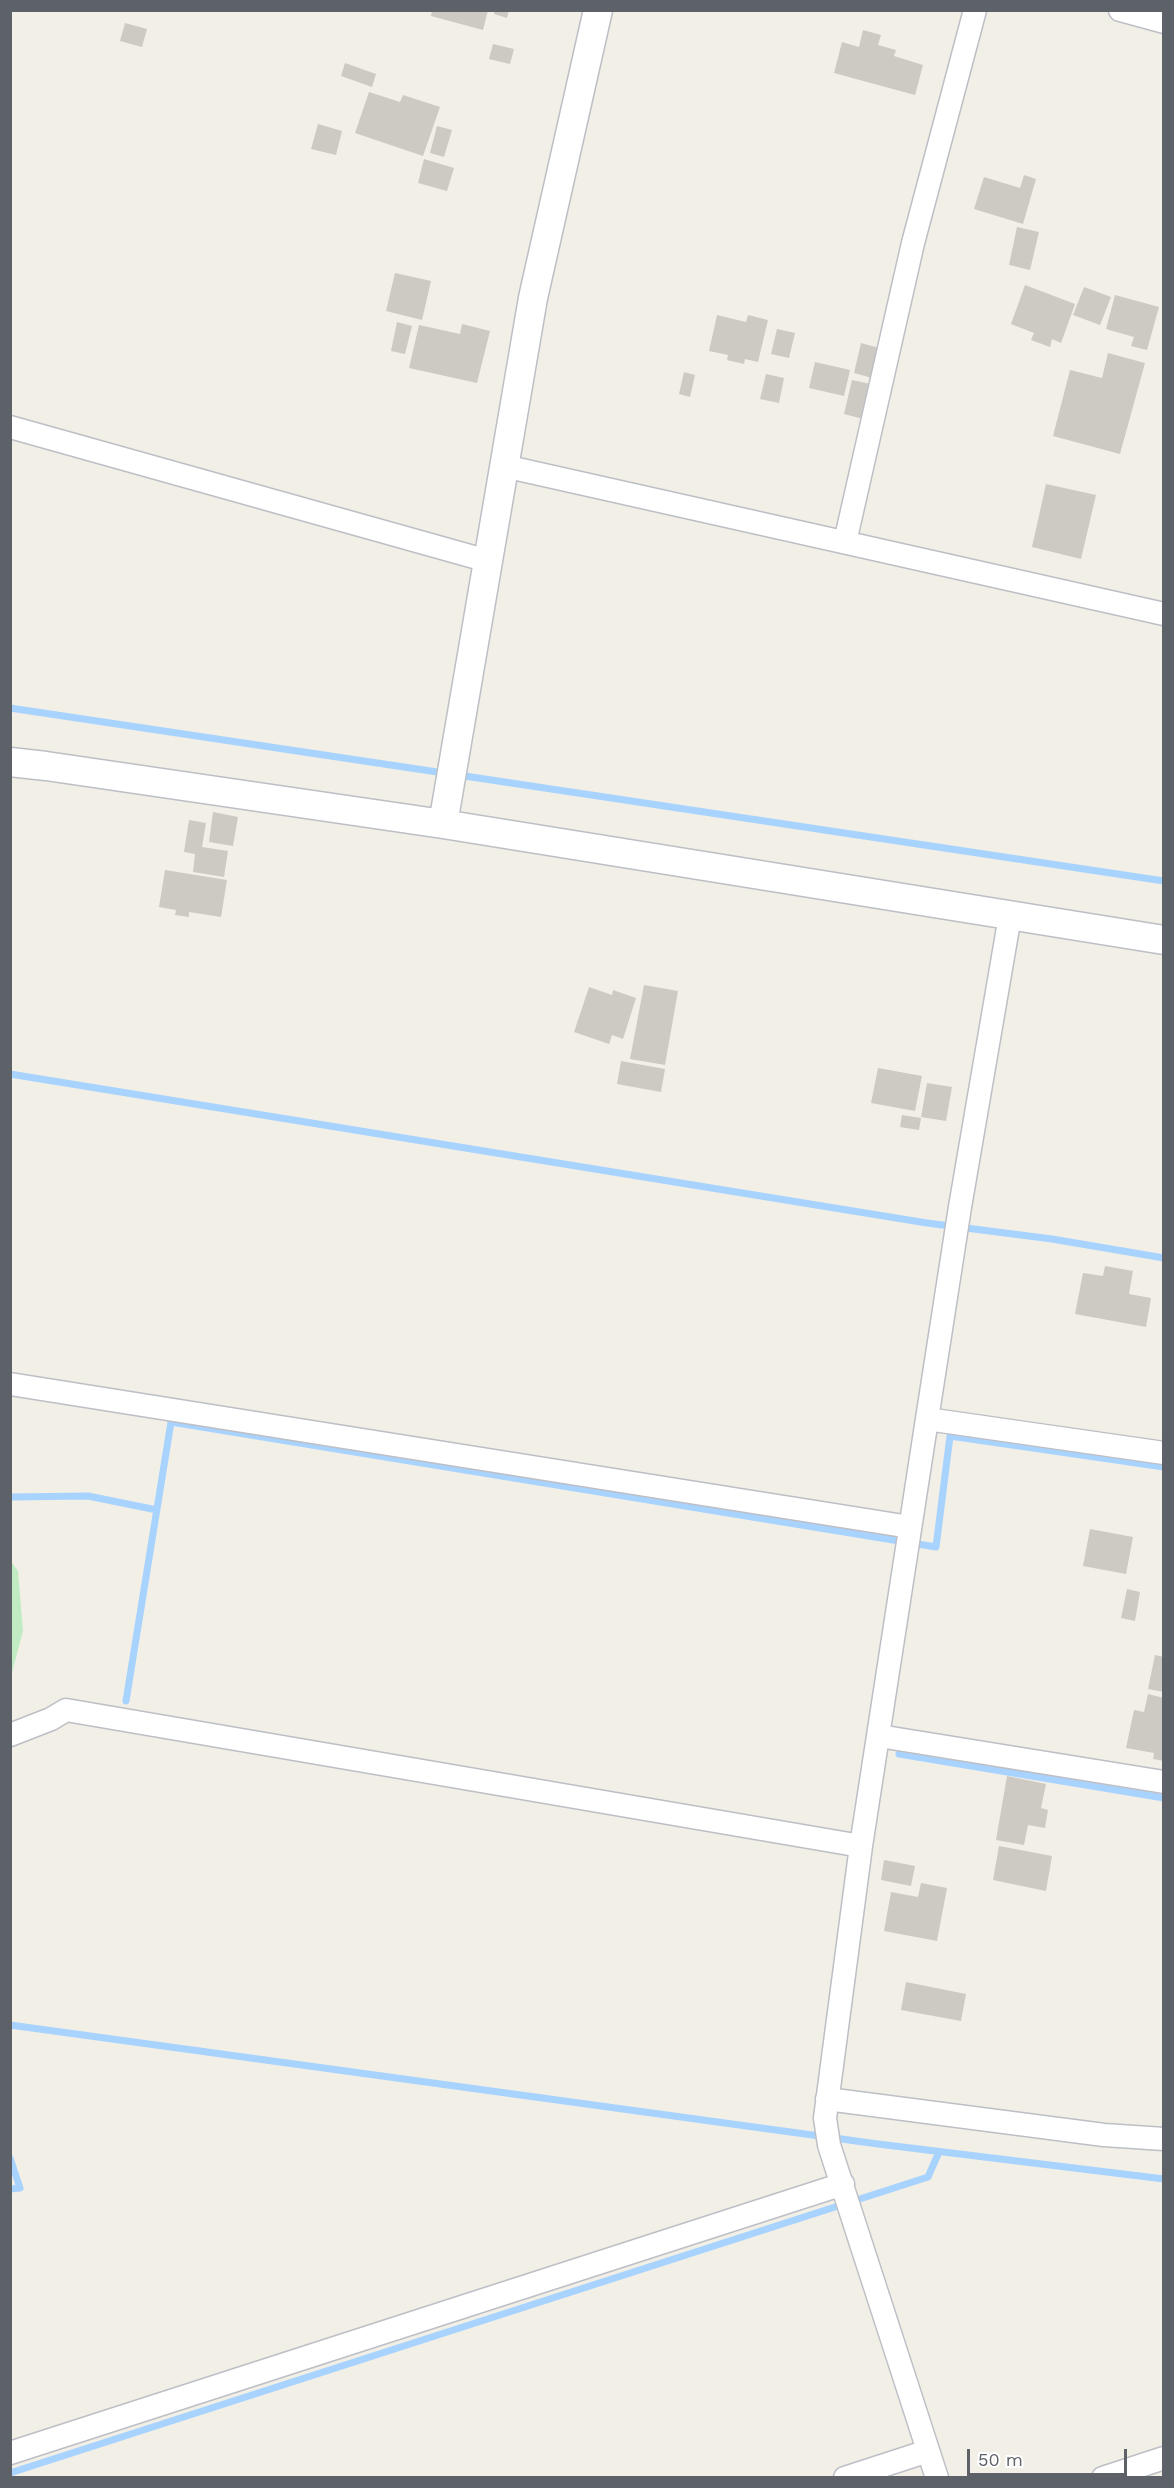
<!DOCTYPE html>
<style>
body{margin:0}
#map{position:relative;width:1174px;height:2488px;overflow:hidden;background:#f1efe6;font-family:"Work Sans",sans-serif}
canvas{display:block}
.frame{position:absolute;inset:0;border:12px solid #5d6168;pointer-events:none}
.scale{position:absolute;left:967px;top:2449px;width:160px;height:27px;box-sizing:border-box;border:3px solid #5d6168;border-top:0;padding-left:8px;font-size:18px;line-height:21px;white-space:nowrap;color:#5d6168;-webkit-text-stroke:4px #fff;paint-order:stroke}
</style>
<div id="map">
<canvas width="1174" height="2488"></canvas>
<div class="frame"></div>
<div class="scale">50 m</div>
</div>
<script>
const context = document.querySelector('canvas').getContext('2d');
context.lineJoin = 'round';
function fill(path, color) {
  context.fillStyle = color;
  context.fill(path, 'evenodd');
}
function toPath(rows) {
  const path = new Path2D();
  for (const r of rows) {
    path.moveTo(r[0], r[1]);
    for (let i = 2; i < r.length; i += 2) path.lineTo(r[i], r[i + 1]);
  }
  return path;
}
function stroke(path, color, width, dash) {
  context.strokeStyle = color;
  context.lineWidth = width;
  context.lineCap = dash ? 'butt' : 'round';
  context.setLineDash(dash || []);
  context.stroke(path);
}
fill(toPath([
 [10,1560,18,1571,23,1631,11,1676]
]), '#c0ebc3');
stroke(toPath([
 [10,708,444,773],
 [458,775,1164,881],
 [10,1074,927,1223,1052,1239,1164,1258],
 [10,1497,88,1496,157,1510],
 [126,1701,171,1422,936,1547,950,1436,1164,1467],
 [899,1754,1164,1798],
 [10,2025,878,2144,1164,2179],
 [10,2158,20,2188,10,2189],
 [10,2473,928,2177,939,2152]
]), '#a8d3ff', 7);
fill(toPath([
 [432,10,488,10,483,30,431,16],
 [495,10,509,10,507,18,494,14],
 [125,23,147,29,142,47,120,41],
 [863,30,881,35,878,45,896,50,894,56,923,65,915,95,834,73,842,42,859,47],
 [493,44,514,49,510,64,489,59],
 [345,63,376,74,372,87,341,76],
 [369,92,400,102,403,95,440,107,423,156,355,133],
 [318,124,342,131,336,155,311,149],
 [437,126,452,130,444,157,430,153],
 [424,159,454,168,447,191,418,183],
 [1024,175,1036,179,1023,224,974,209,984,177,1020,188],
 [1017,227,1039,232,1030,270,1009,265],
 [395,273,431,281,422,320,386,311],
 [1025,285,1075,304,1061,343,1052,339,1050,347,1031,340,1034,333,1011,324],
 [1084,287,1111,297,1100,325,1073,315],
 [1115,295,1159,307,1147,350,1131,346,1134,337,1106,329],
 [717,315,746,322,748,315,768,320,758,362,745,359,744,364,727,360,728,355,709,351],
 [397,322,412,326,405,354,391,351],
 [462,324,490,331,477,383,409,368,419,325,460,334],
 [777,329,795,333,789,358,771,354],
 [861,343,879,348,872,378,854,373],
 [1108,353,1145,363,1120,454,1053,436,1070,370,1102,378],
 [815,362,850,370,844,396,809,388],
 [684,372,695,375,690,397,679,394],
 [766,374,784,378,779,403,760,399],
 [852,380,871,384,863,419,844,414],
 [1046,484,1096,495,1081,559,1032,547],
 [213,812,238,817,233,846,209,842],
 [189,820,206,823,202,847,228,851,224,877,193,872,195,854,184,852],
 [165,870,227,880,221,917,189,912,189,917,175,915,176,910,159,907],
 [644,985,678,991,665,1065,630,1059],
 [589,987,612,995,613,990,636,998,623,1039,612,1035,609,1044,574,1032],
 [621,1061,665,1069,661,1092,617,1084],
 [878,1068,922,1076,915,1111,871,1103],
 [927,1083,952,1087,946,1121,921,1117],
 [902,1115,921,1118,919,1130,900,1127],
 [1105,1266,1133,1271,1129,1294,1151,1298,1146,1327,1075,1314,1083,1273,1103,1276],
 [1090,1529,1133,1537,1126,1574,1083,1566],
 [1127,1589,1140,1592,1135,1621,1121,1618],
 [1155,1655,1164,1657,1164,1692,1148,1689],
 [1148,1694,1164,1698,1164,1761,1153,1759,1154,1753,1126,1748,1134,1710,1144,1712],
 [1007,1776,1046,1784,1041,1808,1048,1810,1045,1828,1028,1825,1024,1845,996,1840],
 [999,1846,1052,1856,1046,1891,993,1880],
 [884,1860,915,1866,911,1886,881,1880],
 [921,1883,947,1888,937,1941,884,1931,891,1892,918,1897],
 [906,1982,966,1994,961,2021,901,2010]
]), '#cccac3');
const minor = toPath([
 [1120,10,1164,22],
 [10,427,488,561],
 [504,466,1164,614],
 [845,542,913,243,975,10],
 [10,1384,910,1527],
 [927,1419,1164,1453],
 [10,1735,51,1719,66,1710,861,1846],
 [879,1736,1164,1782],
 [827,2099,1104,2135,1164,2139],
 [10,2453,843,2184],
 [845,2478,928,2451],
 [937,2478,829,2145,825,2118,861,1846,927,1419,960,1207,1010,916],
 [1103,2478,1164,2458]
]);
const tertiary = toPath([
 [10,762,46,766,443,824,1164,940],
 [443,824,533,298,598,10]
]);
stroke(minor, '#bdbfc6', 25);
stroke(tertiary, '#bdbfc6', 31);
stroke(minor, '#fff', 22);
stroke(tertiary, '#fff', 28);
</script>
